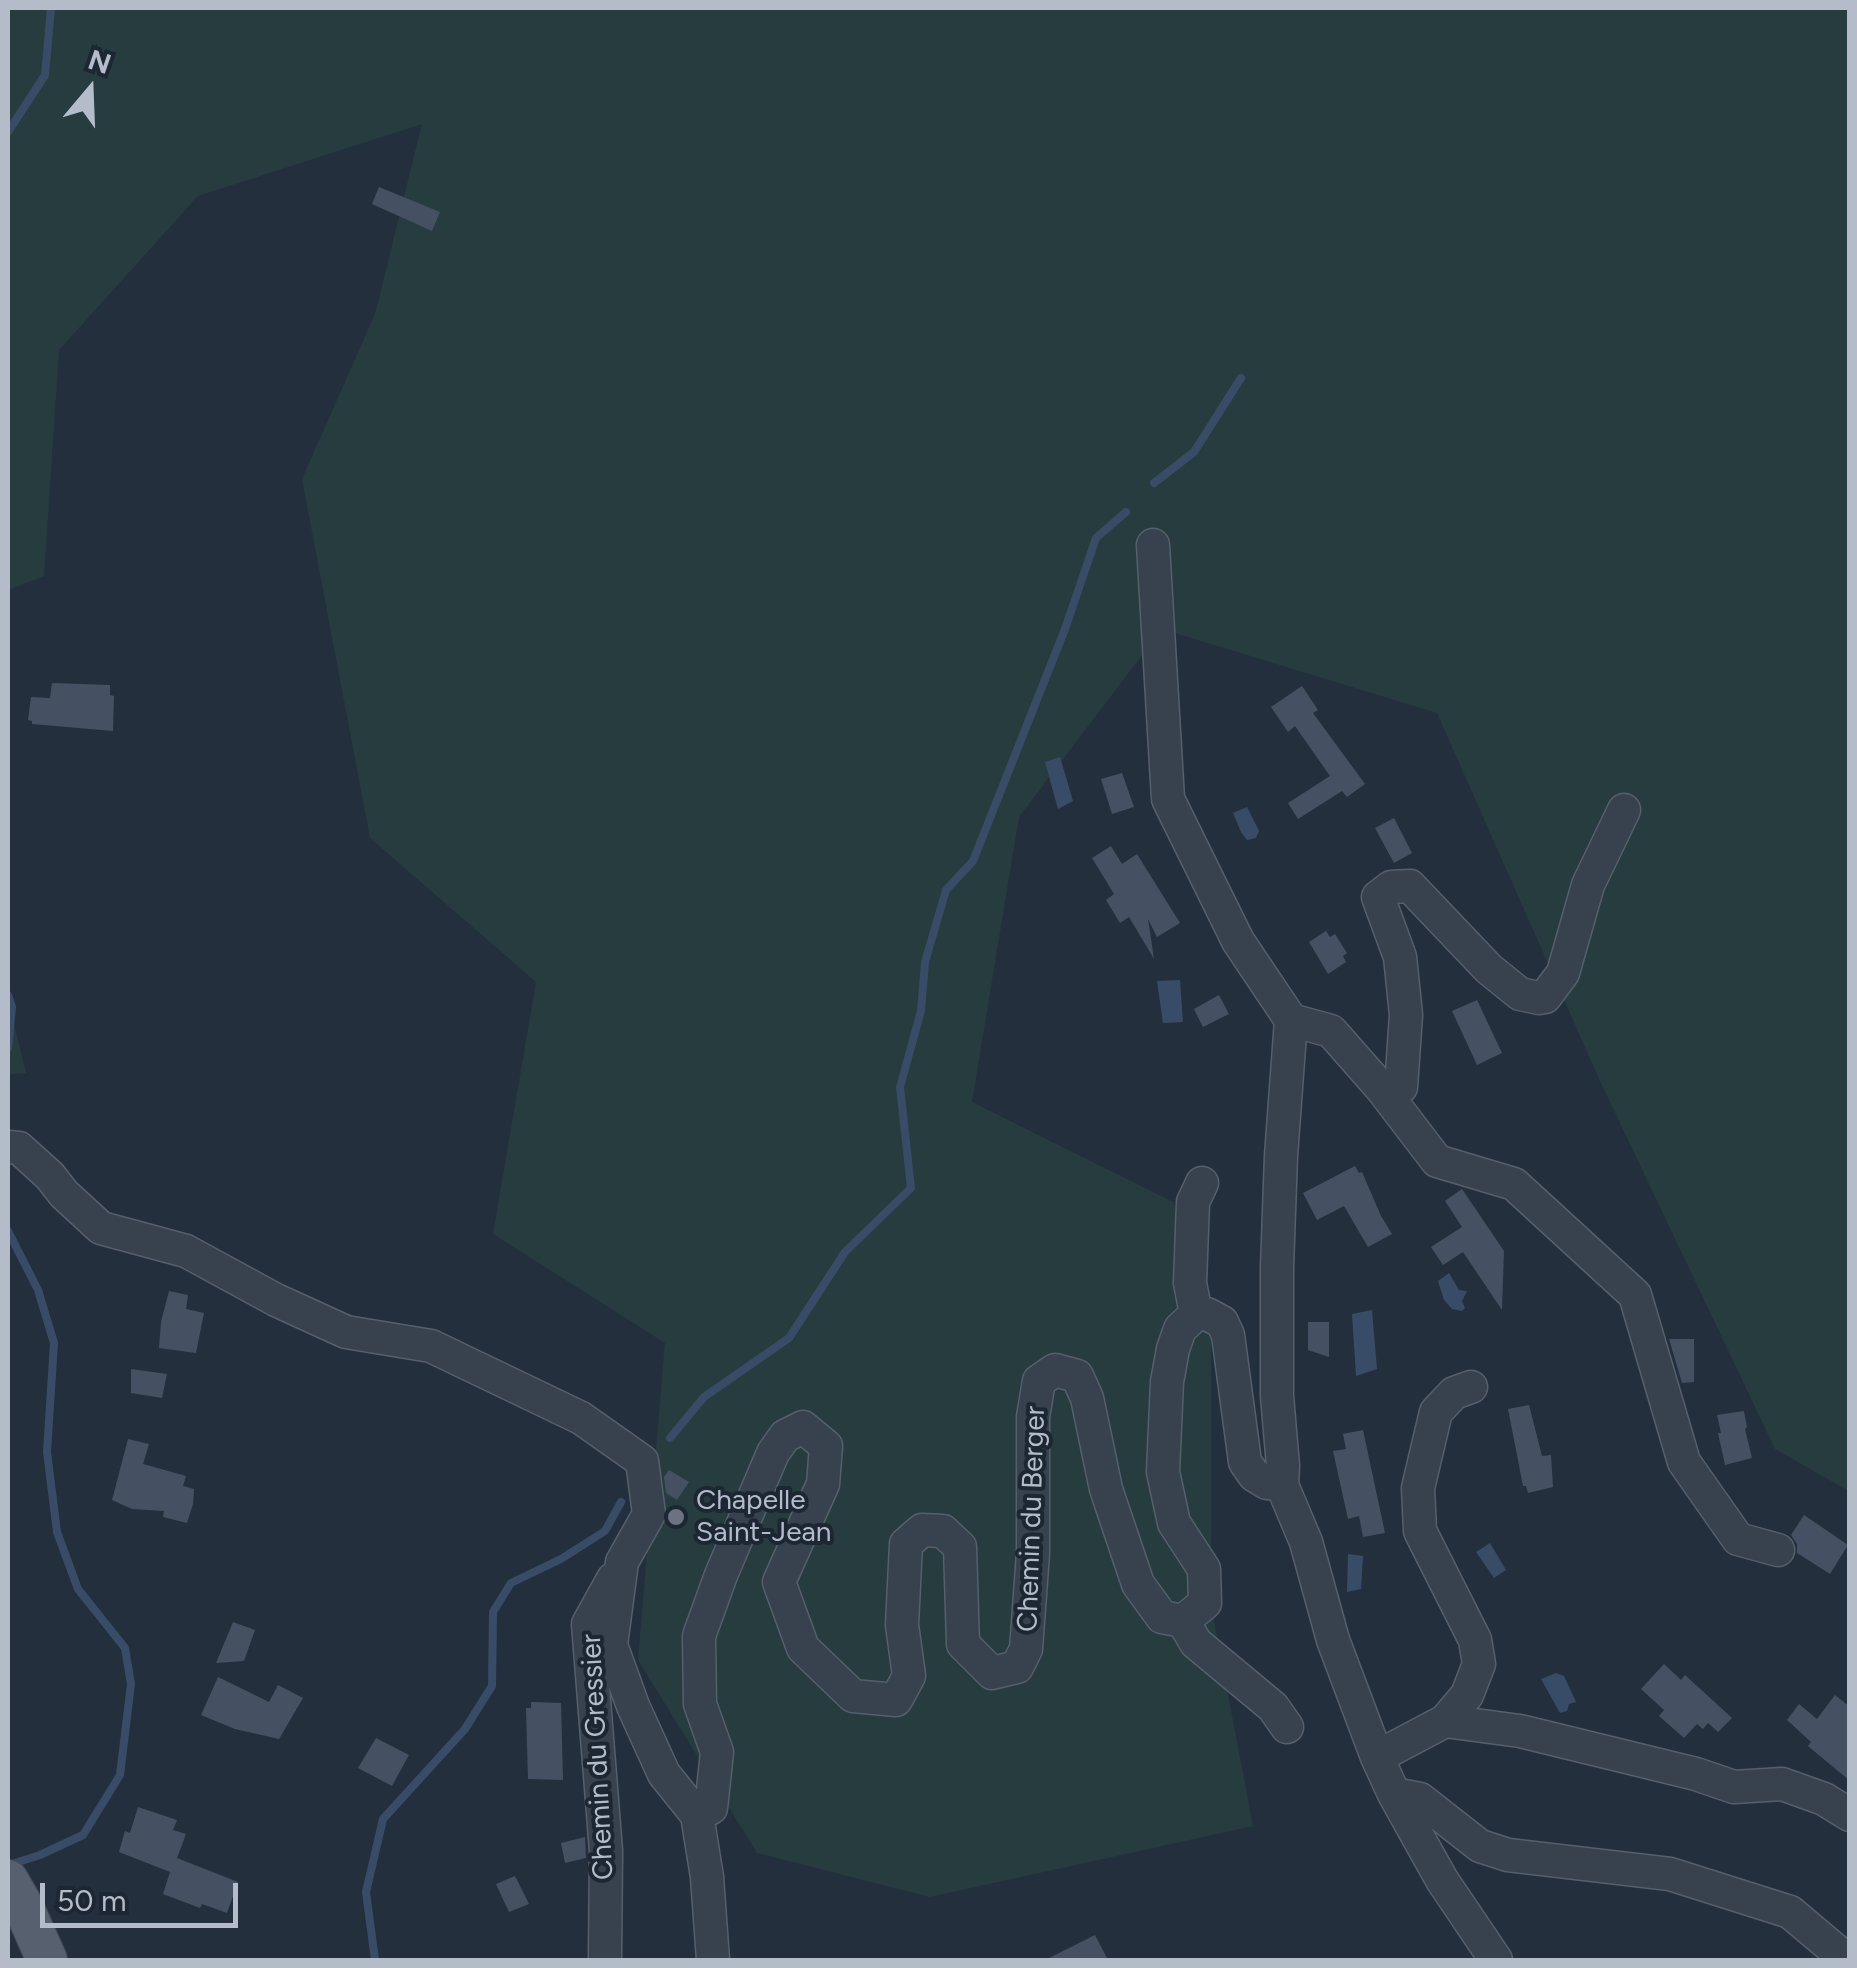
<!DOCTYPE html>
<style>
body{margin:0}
#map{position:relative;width:1857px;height:1968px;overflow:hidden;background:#242f3e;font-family:Figtree,sans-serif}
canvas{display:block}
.frame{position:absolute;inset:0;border:10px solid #b4bcc9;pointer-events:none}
.north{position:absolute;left:40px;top:40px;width:100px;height:100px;-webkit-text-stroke:8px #1d2633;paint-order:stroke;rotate:19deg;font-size:28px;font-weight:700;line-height:40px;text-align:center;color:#b4bcc9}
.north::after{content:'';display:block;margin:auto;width:35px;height:45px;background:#b4bcc9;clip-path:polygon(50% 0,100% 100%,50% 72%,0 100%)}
.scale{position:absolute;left:40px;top:1883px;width:198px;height:45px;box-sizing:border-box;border:5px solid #b4bcc9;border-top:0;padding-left:12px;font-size:30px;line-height:35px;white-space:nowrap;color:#b4bcc9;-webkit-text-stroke:8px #1d2633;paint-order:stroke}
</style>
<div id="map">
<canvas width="1857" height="1968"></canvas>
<div class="frame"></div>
<div class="north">N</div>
<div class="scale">50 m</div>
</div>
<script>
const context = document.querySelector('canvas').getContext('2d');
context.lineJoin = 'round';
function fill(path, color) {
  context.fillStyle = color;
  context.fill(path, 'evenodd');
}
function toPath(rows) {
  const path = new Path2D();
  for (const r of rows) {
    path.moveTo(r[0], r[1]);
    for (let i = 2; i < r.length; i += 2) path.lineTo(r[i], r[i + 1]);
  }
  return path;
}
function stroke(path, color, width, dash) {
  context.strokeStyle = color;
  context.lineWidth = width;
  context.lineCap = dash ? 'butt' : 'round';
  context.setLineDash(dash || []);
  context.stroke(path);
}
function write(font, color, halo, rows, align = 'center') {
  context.font = font + ' Figtree,sans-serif';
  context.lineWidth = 8;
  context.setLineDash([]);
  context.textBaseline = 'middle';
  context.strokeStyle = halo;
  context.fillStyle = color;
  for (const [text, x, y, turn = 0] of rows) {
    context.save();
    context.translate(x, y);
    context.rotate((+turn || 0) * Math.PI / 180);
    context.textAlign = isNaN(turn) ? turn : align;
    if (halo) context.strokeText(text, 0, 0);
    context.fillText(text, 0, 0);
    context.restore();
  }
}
fill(toPath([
 [8,8,1849,8,1849,1491,1775,1449,1600,1081,1437,713,1162,629,1019,817,972,1102,1173,1202,1211,1313,1211,1605,1253,1826,930,1897,757,1853,638,1660,665,1343,493,1234,536,982,370,838,302,479,375,314,422,124,198,196,59,350,44,576,8,590],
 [8,1000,26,1073,8,1074]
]), '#263c3f');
fill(toPath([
 [1060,757,1073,801,1058,809,1045,762],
 [1247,807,1259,831,1256,838,1247,840,1241,832,1233,813],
 [1180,980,1183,1022,1163,1023,1157,981],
 [1449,1273,1459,1290,1467,1291,1462,1301,1465,1308,1462,1311,1452,1309,1444,1300,1438,1281],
 [1372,1310,1377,1369,1356,1376,1352,1314],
 [1490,1543,1506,1570,1494,1578,1476,1552],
 [1348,1554,1363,1556,1361,1589,1347,1592],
 [1556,1673,1564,1676,1576,1702,1569,1704,1567,1711,1560,1713,1541,1679]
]), '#394c67');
stroke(toPath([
 [8,132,45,75,51,8],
 [1154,483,1194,452,1241,378],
 [8,995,12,1007,8,1048],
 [8,1231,38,1290,54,1343,47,1452,57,1532,78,1589,125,1648,131,1684,120,1775,83,1835,40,1855,9,1865],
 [670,1438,704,1397,789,1338,845,1252,911,1188,900,1087,921,1011,925,962,946,890,973,861,1065,629,1096,538,1126,512],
 [375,1960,366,1892,383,1819,465,1729,492,1686,493,1612,511,1583,561,1559,605,1531,621,1502]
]), '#394c67', 8);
fill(toPath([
 [379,187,440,212,432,231,372,204],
 [52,683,110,685,110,695,114,696,113,731,32,724,32,721,28,720,31,697,50,698],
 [1302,686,1318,710,1313,713,1365,784,1347,797,1342,791,1298,819,1288,803,1330,776,1295,726,1288,732,1271,707],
 [1122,773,1134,807,1112,814,1101,779],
 [1394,818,1412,853,1394,863,1375,828],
 [1111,846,1122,864,1137,854,1180,923,1157,937,1148,919,1154,959,1129,917,1120,923,1106,900,1114,894,1092,858],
 [1326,931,1330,937,1335,934,1347,953,1343,956,1346,962,1328,974,1309,942],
 [1219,995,1229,1014,1203,1027,1194,1009],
 [1477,1000,1502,1053,1477,1065,1452,1011],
 [1355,1166,1359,1173,1362,1172,1381,1216,1392,1234,1368,1247,1344,1206,1317,1220,1303,1193],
 [1462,1189,1504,1251,1502,1310,1463,1252,1443,1265,1431,1247,1462,1227,1445,1201],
 [169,1291,188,1295,186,1309,204,1313,196,1353,159,1348,161,1322],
 [1308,1322,1329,1322,1329,1357,1308,1350],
 [1669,1339,1694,1339,1694,1382,1682,1383],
 [131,1369,167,1374,162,1398,131,1393],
 [1529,1405,1542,1456,1551,1455,1553,1487,1528,1493,1526,1486,1523,1486,1508,1409],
 [1744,1411,1747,1427,1745,1429,1752,1458,1725,1465,1718,1433,1721,1433,1717,1415],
 [1363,1430,1385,1533,1363,1537,1359,1516,1348,1519,1333,1451,1346,1449,1343,1434],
 [128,1439,149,1444,143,1464,186,1476,183,1486,194,1489,193,1504,187,1523,163,1517,164,1511,132,1509,112,1500],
 [669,1470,689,1482,677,1500,666,1493,664,1477],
 [1804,1515,1848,1545,1830,1574,1797,1553,1797,1544,1791,1535],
 [233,1622,255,1630,244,1661,216,1663],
 [1664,1664,1681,1680,1685,1675,1732,1718,1718,1732,1708,1723,1703,1729,1697,1724,1684,1738,1659,1716,1664,1710,1641,1689],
 [218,1677,269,1702,278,1685,303,1698,279,1739,235,1729,201,1715],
 [1835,1695,1850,1707,1850,1781,1808,1746,1811,1742,1787,1720,1799,1704,1817,1719],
 [531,1702,561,1703,563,1780,528,1779,526,1708,531,1708],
 [376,1738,409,1755,392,1786,358,1768],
 [138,1807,177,1820,173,1830,186,1834,177,1858,238,1882,227,1913,202,1904,200,1908,163,1894,170,1872,119,1852,125,1831,130,1833],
 [585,1837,586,1858,565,1863,561,1843],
 [515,1876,529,1904,509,1912,496,1884],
 [1095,1935,1108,1960,1045,1960]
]), '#455162');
const minor = toPath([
 [1291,1020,1331,1031,1382,1089,1437,1161,1514,1184,1635,1295,1684,1462,1738,1539,1778,1550],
 [1382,1089,1401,1087,1406,1015,1400,957,1378,897,1391,887,1410,886,1489,969,1520,994,1539,998,1545,997,1563,973,1588,885,1624,810],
 [8,1147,19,1148,50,1176,64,1194,101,1228,186,1251,276,1300,346,1332,431,1346,581,1418,642,1461,649,1514,622,1562,611,1645,633,1706,664,1774,697,1815,707,1877,713,1960],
 [1196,1314,1190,1283,1193,1202,1202,1183],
 [1282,1485,1306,1542,1333,1640,1377,1757,1394,1794,1442,1880,1496,1960],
 [1183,1621,1196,1643,1273,1707,1287,1727],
 [1445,1721,1520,1731,1696,1774,1734,1787,1782,1784,1824,1799,1850,1815],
 [1377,1757,1445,1721,1467,1695,1479,1664,1475,1640,1420,1531,1418,1488,1436,1412,1454,1393,1471,1387],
 [1394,1794,1420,1799,1480,1846,1508,1855,1670,1874,1790,1912,1847,1960],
 [697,1815,711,1808,717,1752,700,1704,699,1636,721,1575,773,1453,785,1436,803,1427,826,1446,823,1484,779,1582,803,1648,853,1696,896,1700,909,1676,902,1625,906,1544,922,1530,943,1531,960,1547,963,1644,992,1673,1017,1667,1026,1649,1033,1553,1033,1417,1039,1381,1055,1370,1077,1376,1087,1398,1106,1489,1138,1584,1162,1617,1183,1621,1205,1603,1204,1569,1174,1523,1163,1472,1167,1382,1173,1349,1180,1329,1196,1314,1207,1314,1222,1322,1228,1335,1245,1462,1254,1475,1267,1483,1282,1485,1283,1466,1277,1396,1277,1267,1281,1156,1291,1020,1238,941,1168,799,1153,545],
 [605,1960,606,1851,588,1624,613,1579]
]);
const major = toPath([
 [8,1880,23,1906,47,1960]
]);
stroke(minor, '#565f6c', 35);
stroke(major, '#414a57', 42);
stroke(minor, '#38414e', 32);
stroke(major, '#56606e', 40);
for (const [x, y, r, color] of [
 [676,1517,10,"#6b7280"]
]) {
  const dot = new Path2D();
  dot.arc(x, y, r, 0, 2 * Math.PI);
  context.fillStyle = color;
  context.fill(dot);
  stroke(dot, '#1d2633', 4);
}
write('28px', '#b4bcc9', '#1d2633', [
 ["Chapelle",696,1501],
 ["Saint-Jean",696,1533]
], 'left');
write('28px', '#b4bcc9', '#1d2633', [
 ["Chemin du Berger",1032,1519,-88],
 ["Chemin du Gressier",598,1757,-93]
]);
</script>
